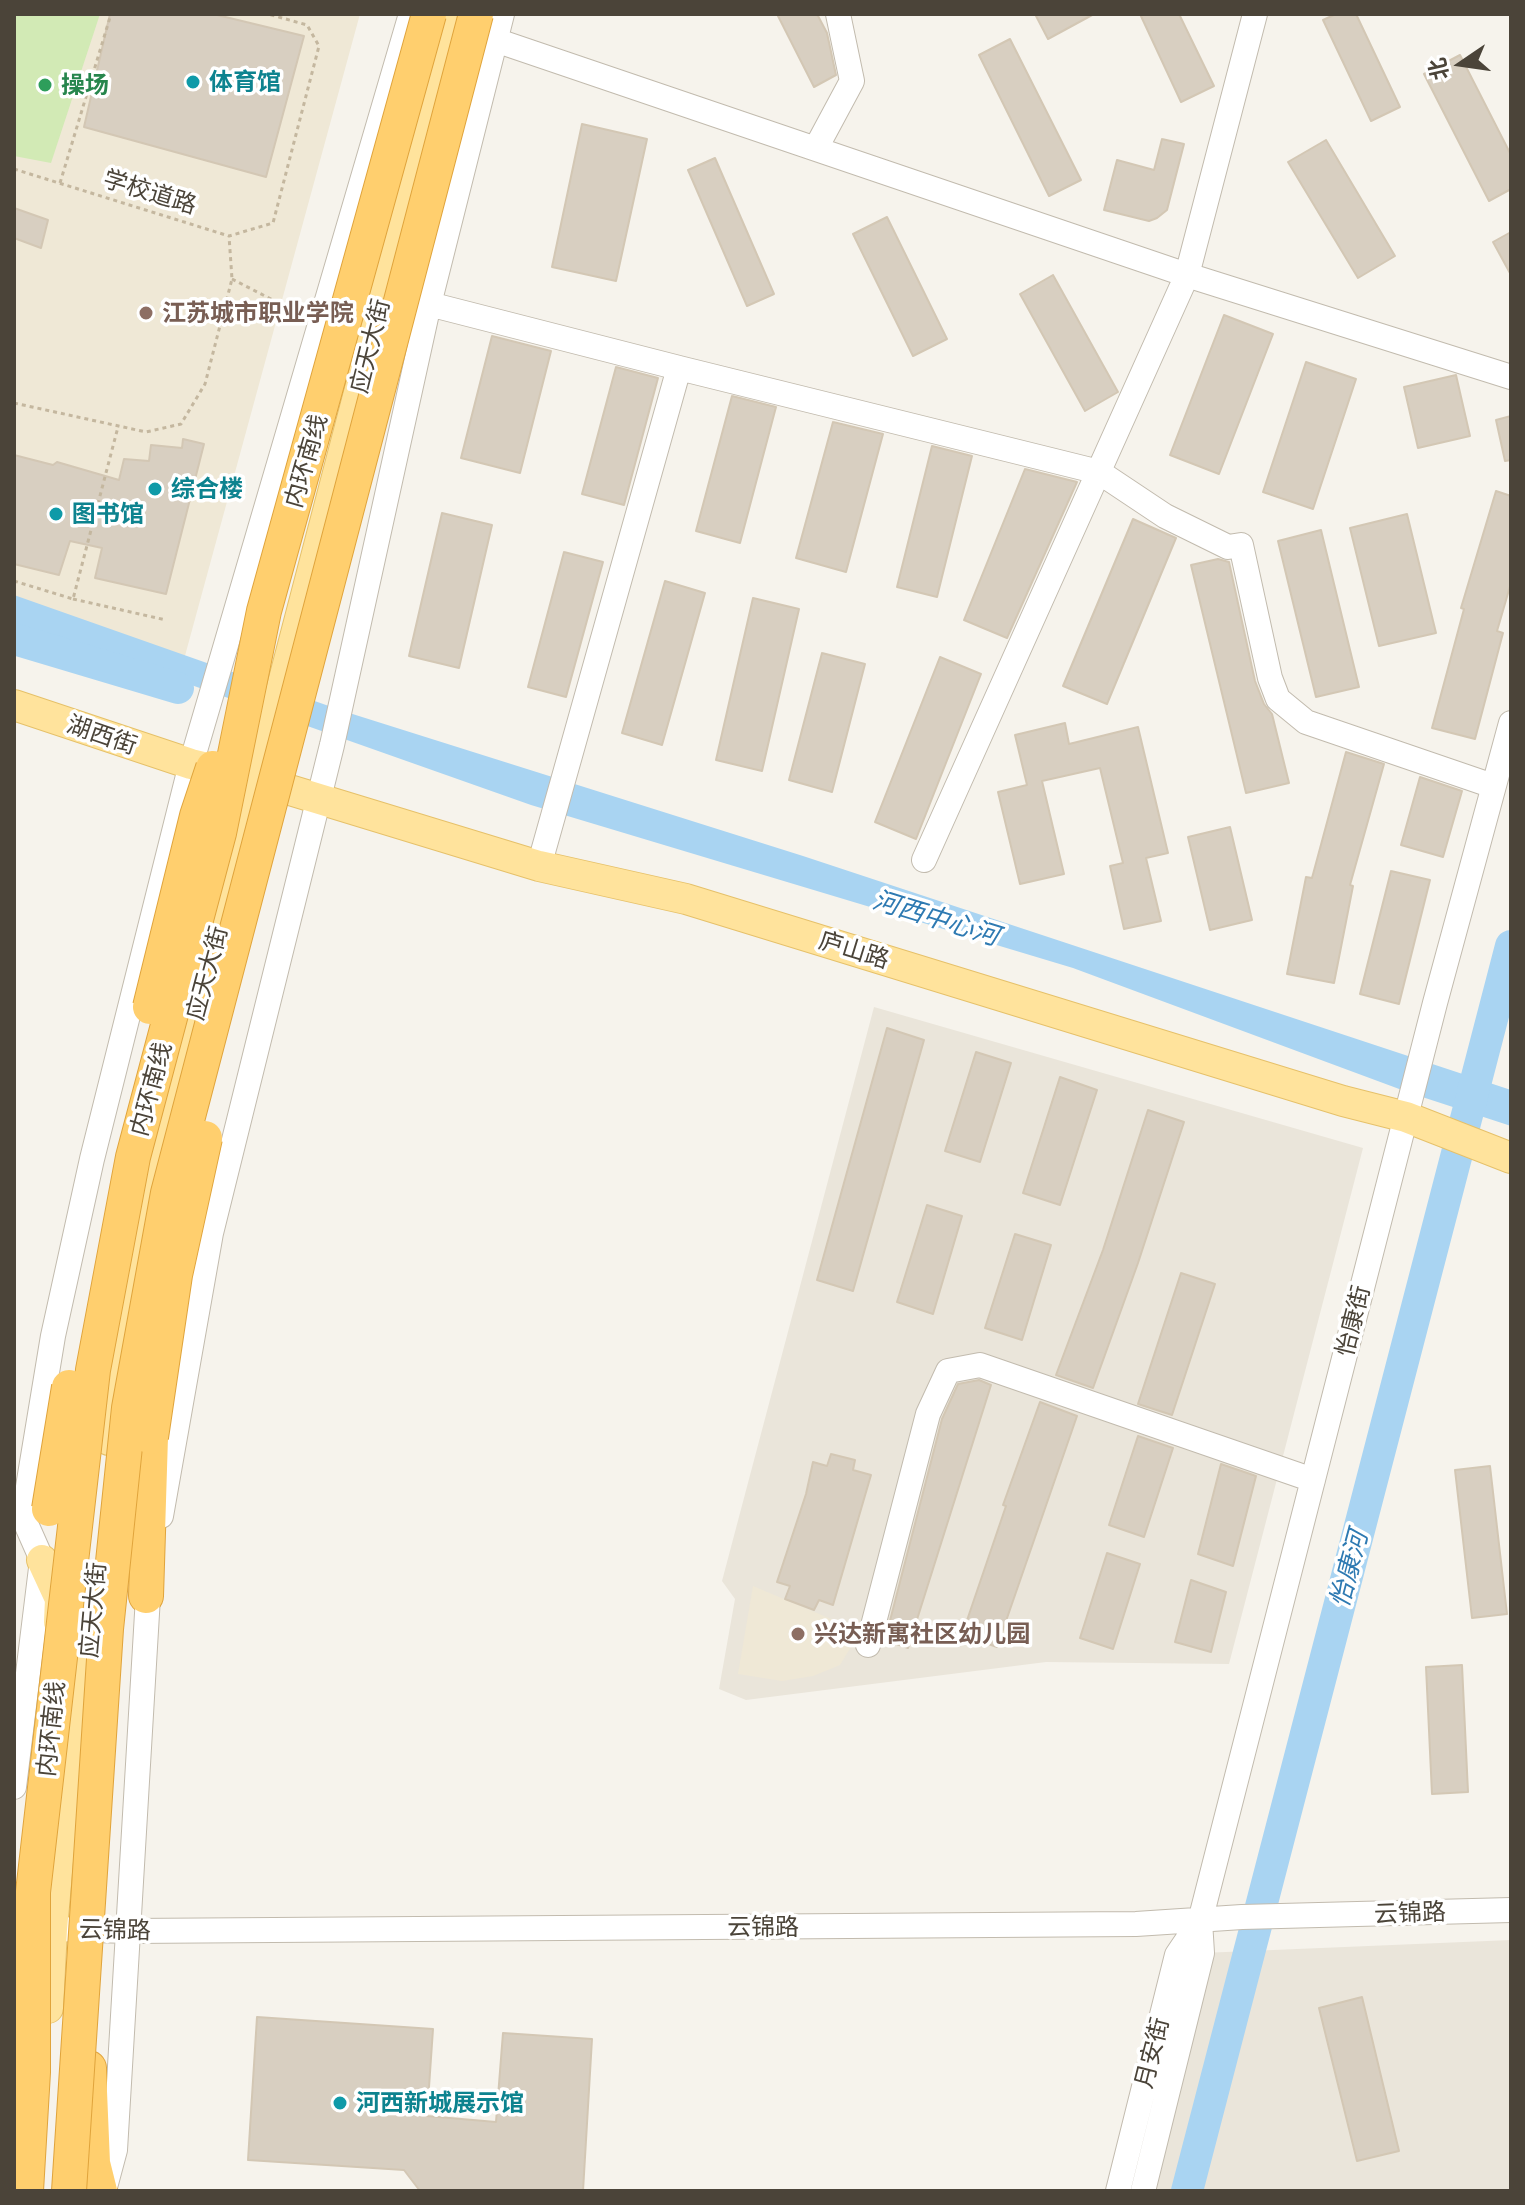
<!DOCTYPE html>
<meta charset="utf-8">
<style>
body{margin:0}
#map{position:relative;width:1525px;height:2205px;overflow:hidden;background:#f6f3ec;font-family:"Exo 2","Noto Sans SC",sans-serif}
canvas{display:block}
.frame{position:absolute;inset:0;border:16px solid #4b4439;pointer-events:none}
.north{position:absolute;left:1421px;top:24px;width:80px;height:80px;-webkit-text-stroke:6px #fff;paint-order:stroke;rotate:257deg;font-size:22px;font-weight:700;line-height:32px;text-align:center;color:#4b4439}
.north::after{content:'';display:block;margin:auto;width:28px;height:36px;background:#4b4439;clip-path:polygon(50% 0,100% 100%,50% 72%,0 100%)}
</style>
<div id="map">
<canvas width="1525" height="2205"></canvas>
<div class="frame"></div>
<div class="north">北</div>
</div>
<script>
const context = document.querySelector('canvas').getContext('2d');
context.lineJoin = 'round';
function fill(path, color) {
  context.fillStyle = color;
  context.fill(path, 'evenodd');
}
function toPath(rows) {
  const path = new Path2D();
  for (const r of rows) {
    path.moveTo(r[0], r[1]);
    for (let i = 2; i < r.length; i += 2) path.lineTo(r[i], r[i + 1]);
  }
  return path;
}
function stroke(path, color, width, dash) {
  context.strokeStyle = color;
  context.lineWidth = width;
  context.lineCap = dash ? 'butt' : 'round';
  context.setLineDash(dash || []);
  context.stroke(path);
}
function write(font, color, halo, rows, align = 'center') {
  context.font = font + ' "Exo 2","Noto Sans SC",sans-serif';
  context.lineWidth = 7;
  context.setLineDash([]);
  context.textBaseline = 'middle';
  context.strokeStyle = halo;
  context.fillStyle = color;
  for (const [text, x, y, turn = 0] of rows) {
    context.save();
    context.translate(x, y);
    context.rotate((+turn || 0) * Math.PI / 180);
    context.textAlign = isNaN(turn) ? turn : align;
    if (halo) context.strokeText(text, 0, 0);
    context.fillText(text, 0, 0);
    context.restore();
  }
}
fill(toPath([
 [874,1007,1363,1148,1229,1664,1046,1662,746,1700,719,1689,735,1599,722,1581],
 [1511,1940,1511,2191,1143,2191,1202,1953]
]), '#eae5da');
fill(toPath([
 [14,14,360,14,180,674,14,612],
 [753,1586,850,1627,854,1642,840,1665,813,1676,782,1681,738,1674]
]), '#efe8d6');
fill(toPath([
 [14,14,100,14,51,163,14,156]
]), '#d2eab5');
fill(toPath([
 [14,595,343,711,803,856,1511,1090,1511,1126,1410,1093,1073,968,531,805,163,675,14,629]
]), '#a9d4f2');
stroke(toPath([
 [14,639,178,688],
 [1187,2191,1511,946]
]), '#a9d4f2', 32);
const building = toPath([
 [110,14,213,14,304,36,266,177,84,127,110,14],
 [777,14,817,14,827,33,836,75,814,87,777,14],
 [1035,14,1094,14,1048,39,1035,14],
 [1140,14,1179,14,1214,86,1181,102,1140,14],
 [1336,14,1356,14,1400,107,1371,121,1323,20,1336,14],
 [1010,39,1081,180,1049,196,979,55,1010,39],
 [1460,55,1511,155,1511,189,1489,201,1424,74,1460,55],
 [582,124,647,139,616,281,552,267,582,124],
 [1162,139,1184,144,1167,210,1157,218,1149,221,1104,210,1117,160,1154,170,1162,139],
 [1326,140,1395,256,1358,278,1288,162,1326,140],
 [715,158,774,294,747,306,688,170,715,158],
 [14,208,48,220,41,248,14,238,14,208],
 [887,217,947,339,913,356,853,234,887,217],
 [1511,232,1511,275,1493,242,1511,232],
 [1053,275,1118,392,1085,411,1020,294,1053,275],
 [1224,315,1273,334,1219,474,1170,455,1224,315],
 [492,336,551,351,520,473,461,458,492,336],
 [1306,362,1356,379,1313,509,1263,492,1306,362],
 [616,367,658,378,624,505,582,494,616,367],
 [1456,375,1470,436,1418,448,1404,387,1456,375],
 [732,396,776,407,740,543,696,531,732,396],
 [1511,416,1511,460,1505,461,1496,420,1511,416],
 [833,422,883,434,846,572,796,558,833,422],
 [183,439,204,444,166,594,95,578,102,548,70,541,59,575,14,564,14,455,53,465,57,462,119,480,124,459,149,461,151,445,182,448,183,439],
 [932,446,972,456,937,597,897,587,932,446],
 [1025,469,1077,482,1007,638,964,620,1025,469],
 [1496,491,1511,496,1511,583,1497,631,1503,633,1475,739,1432,728,1464,609,1461,608,1496,491],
 [442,513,492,525,459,668,409,656,442,513],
 [1407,514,1436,633,1379,646,1350,528,1407,514],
 [1133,519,1176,538,1107,704,1063,686,1133,519],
 [1321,530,1359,687,1316,697,1278,541,1321,530],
 [564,552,603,562,566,697,528,687,564,552],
 [1218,559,1229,562,1255,681,1264,704,1272,714,1289,783,1246,793,1191,565,1218,559],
 [665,581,705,593,662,745,622,733,665,581],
 [753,598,799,609,762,771,716,760,753,598],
 [822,653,865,664,832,792,789,780,822,653],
 [940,657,981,674,916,839,875,822,940,657],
 [1065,723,1069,744,1138,727,1168,853,1146,858,1161,921,1124,929,1110,866,1123,863,1100,768,1042,781,1064,874,1020,884,998,792,1027,785,1015,735,1065,723],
 [1346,752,1384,764,1350,885,1353,886,1334,983,1287,974,1306,877,1312,878,1346,752],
 [1420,777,1462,791,1443,857,1401,845,1420,777],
 [1230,827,1252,920,1210,930,1188,837,1230,827],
 [1391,871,1430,880,1399,1004,1360,994,1391,871],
 [887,1028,924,1040,853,1291,817,1280,887,1028],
 [976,1052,1011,1063,980,1162,945,1151,976,1052],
 [1060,1077,1097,1090,1060,1205,1023,1193,1060,1077],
 [1148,1110,1184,1122,1138,1263,1093,1388,1056,1375,1103,1250,1148,1110],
 [927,1205,962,1216,933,1314,897,1302,927,1205],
 [1015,1234,1051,1245,1022,1340,985,1328,1015,1234],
 [1181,1273,1215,1284,1172,1415,1138,1404,1181,1273],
 [979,1380,991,1385,908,1648,885,1640,942,1419,958,1384,979,1380],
 [1040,1402,1077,1416,997,1647,962,1635,1006,1506,1003,1505,1040,1402],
 [1138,1436,1173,1448,1144,1537,1109,1525,1138,1436],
 [831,1454,855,1460,853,1470,871,1475,833,1605,819,1600,814,1610,785,1599,790,1586,777,1582,806,1494,813,1462,827,1466,831,1454],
 [1221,1464,1256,1476,1233,1566,1198,1554,1221,1464],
 [1490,1466,1507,1614,1472,1618,1455,1470,1490,1466],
 [1107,1553,1140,1564,1113,1649,1080,1638,1107,1553],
 [1191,1580,1226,1592,1211,1652,1175,1642,1191,1580],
 [1462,1665,1468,1792,1432,1794,1426,1667,1462,1665],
 [1362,1997,1399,2151,1357,2161,1319,2008,1362,1997],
 [257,2017,433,2029,427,2116,496,2122,503,2033,592,2039,583,2191,420,2191,404,2170,248,2160,257,2017]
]);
fill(building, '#d8cfc1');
stroke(building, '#d3c7b4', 2);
const minor = toPath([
 [495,40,1187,275,1511,377],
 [816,148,852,81,838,14],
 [429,304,679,368],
 [924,860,1187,275,1255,14],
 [539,866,679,368,1099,472,1165,516,1228,547,1241,545,1270,678,1278,699,1306,722,1493,786],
 [161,1516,211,1233,332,745,429,304,502,14],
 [868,1645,928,1414,948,1371,980,1365,1313,1480],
 [14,1787,42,1560,23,1517,53,1336,92,1159,191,764,411,14],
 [14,1928,130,1931,1136,1924,1242,1917,1511,1910],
 [104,2191,115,2150,149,1580],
 [1118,2191,1177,1955,1200,1921],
 [1143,2191,1202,1953,1200,1921,1435,1003,1511,723]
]);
const major = toPath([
 [14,705,191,764,257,780,539,866,686,899,1343,1101,1406,1117,1511,1158],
 [109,1440,113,1400,150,1192,458,14],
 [42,1560,60,1599,59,1622],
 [48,2008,52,1929,76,1657]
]);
const highway = toPath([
 [146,1596,151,1437],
 [89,2068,93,2163,100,2191]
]);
stroke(minor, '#c2bbae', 26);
stroke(major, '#e6c16a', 32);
stroke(highway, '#e0a43c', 36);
stroke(toPath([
 [14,169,229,236,273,223,319,46,307,25,268,14],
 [60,183,111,14],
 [232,279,300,314],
 [14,403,146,432,181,424,205,384,232,279,229,236],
 [14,581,73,599,118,427],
 [73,599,166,620]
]), '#c4b79f', 3, [4, 4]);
stroke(minor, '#fff', 24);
stroke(major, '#ffe39c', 30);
stroke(highway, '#ffcf6e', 34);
const highwayBridge = toPath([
 [150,1007,197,816,213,768],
 [151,1437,175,1275,205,1138],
 [49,1509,69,1387],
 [26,2191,33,2072,33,1892,93,1370,133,1157,219,833,264,611,429,14],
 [69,2191,106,1629,129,1408,168,1193,476,14]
]);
stroke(highwayBridge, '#e0a43c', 36, []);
stroke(highwayBridge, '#ffcf6e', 34);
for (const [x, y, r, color] of [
 [193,82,8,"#0f9aa8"],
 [45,85,8,"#2e9e5b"],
 [146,313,8,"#8d6e63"],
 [155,489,8,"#0f9aa8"],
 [56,514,8,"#0f9aa8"],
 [798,1634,8,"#8d6e63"],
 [340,2103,8,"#0f9aa8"]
]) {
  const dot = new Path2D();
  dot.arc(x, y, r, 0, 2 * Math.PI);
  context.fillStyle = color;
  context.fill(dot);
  stroke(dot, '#fff', 3);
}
write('bold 24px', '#0d838f', '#fff', [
 ["体育馆",209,82],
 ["综合楼",171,489],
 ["图书馆",72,514],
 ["河西新城展示馆",356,2103]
], 'left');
write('bold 24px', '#27864d', '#fff', [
 ["操场",61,85]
], 'left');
write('24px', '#4b4439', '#fff', [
 ["学校道路",150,192,17],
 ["应天大街",370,346,-76],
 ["内环南线",306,461,-74],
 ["湖西街",102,735,19],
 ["庐山路",854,950,17],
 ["应天大街",207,973,-75],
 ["内环南线",151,1089,-75],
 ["怡康街",1353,1321,-76],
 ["应天大街",93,1610,-85],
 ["内环南线",51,1729,-84],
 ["云锦路",1410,1913,-2],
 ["云锦路",763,1927],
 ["云锦路",115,1930,1],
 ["月安街",1152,2053,-76]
]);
write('bold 24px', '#785e54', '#fff', [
 ["江苏城市职业学院",162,313],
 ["兴达新寓社区幼儿园",814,1634]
], 'left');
write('italic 26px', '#2e7ab2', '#fff', [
 ["河西中心河",936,918,17],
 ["怡康河",1349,1569,-75]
]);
</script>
